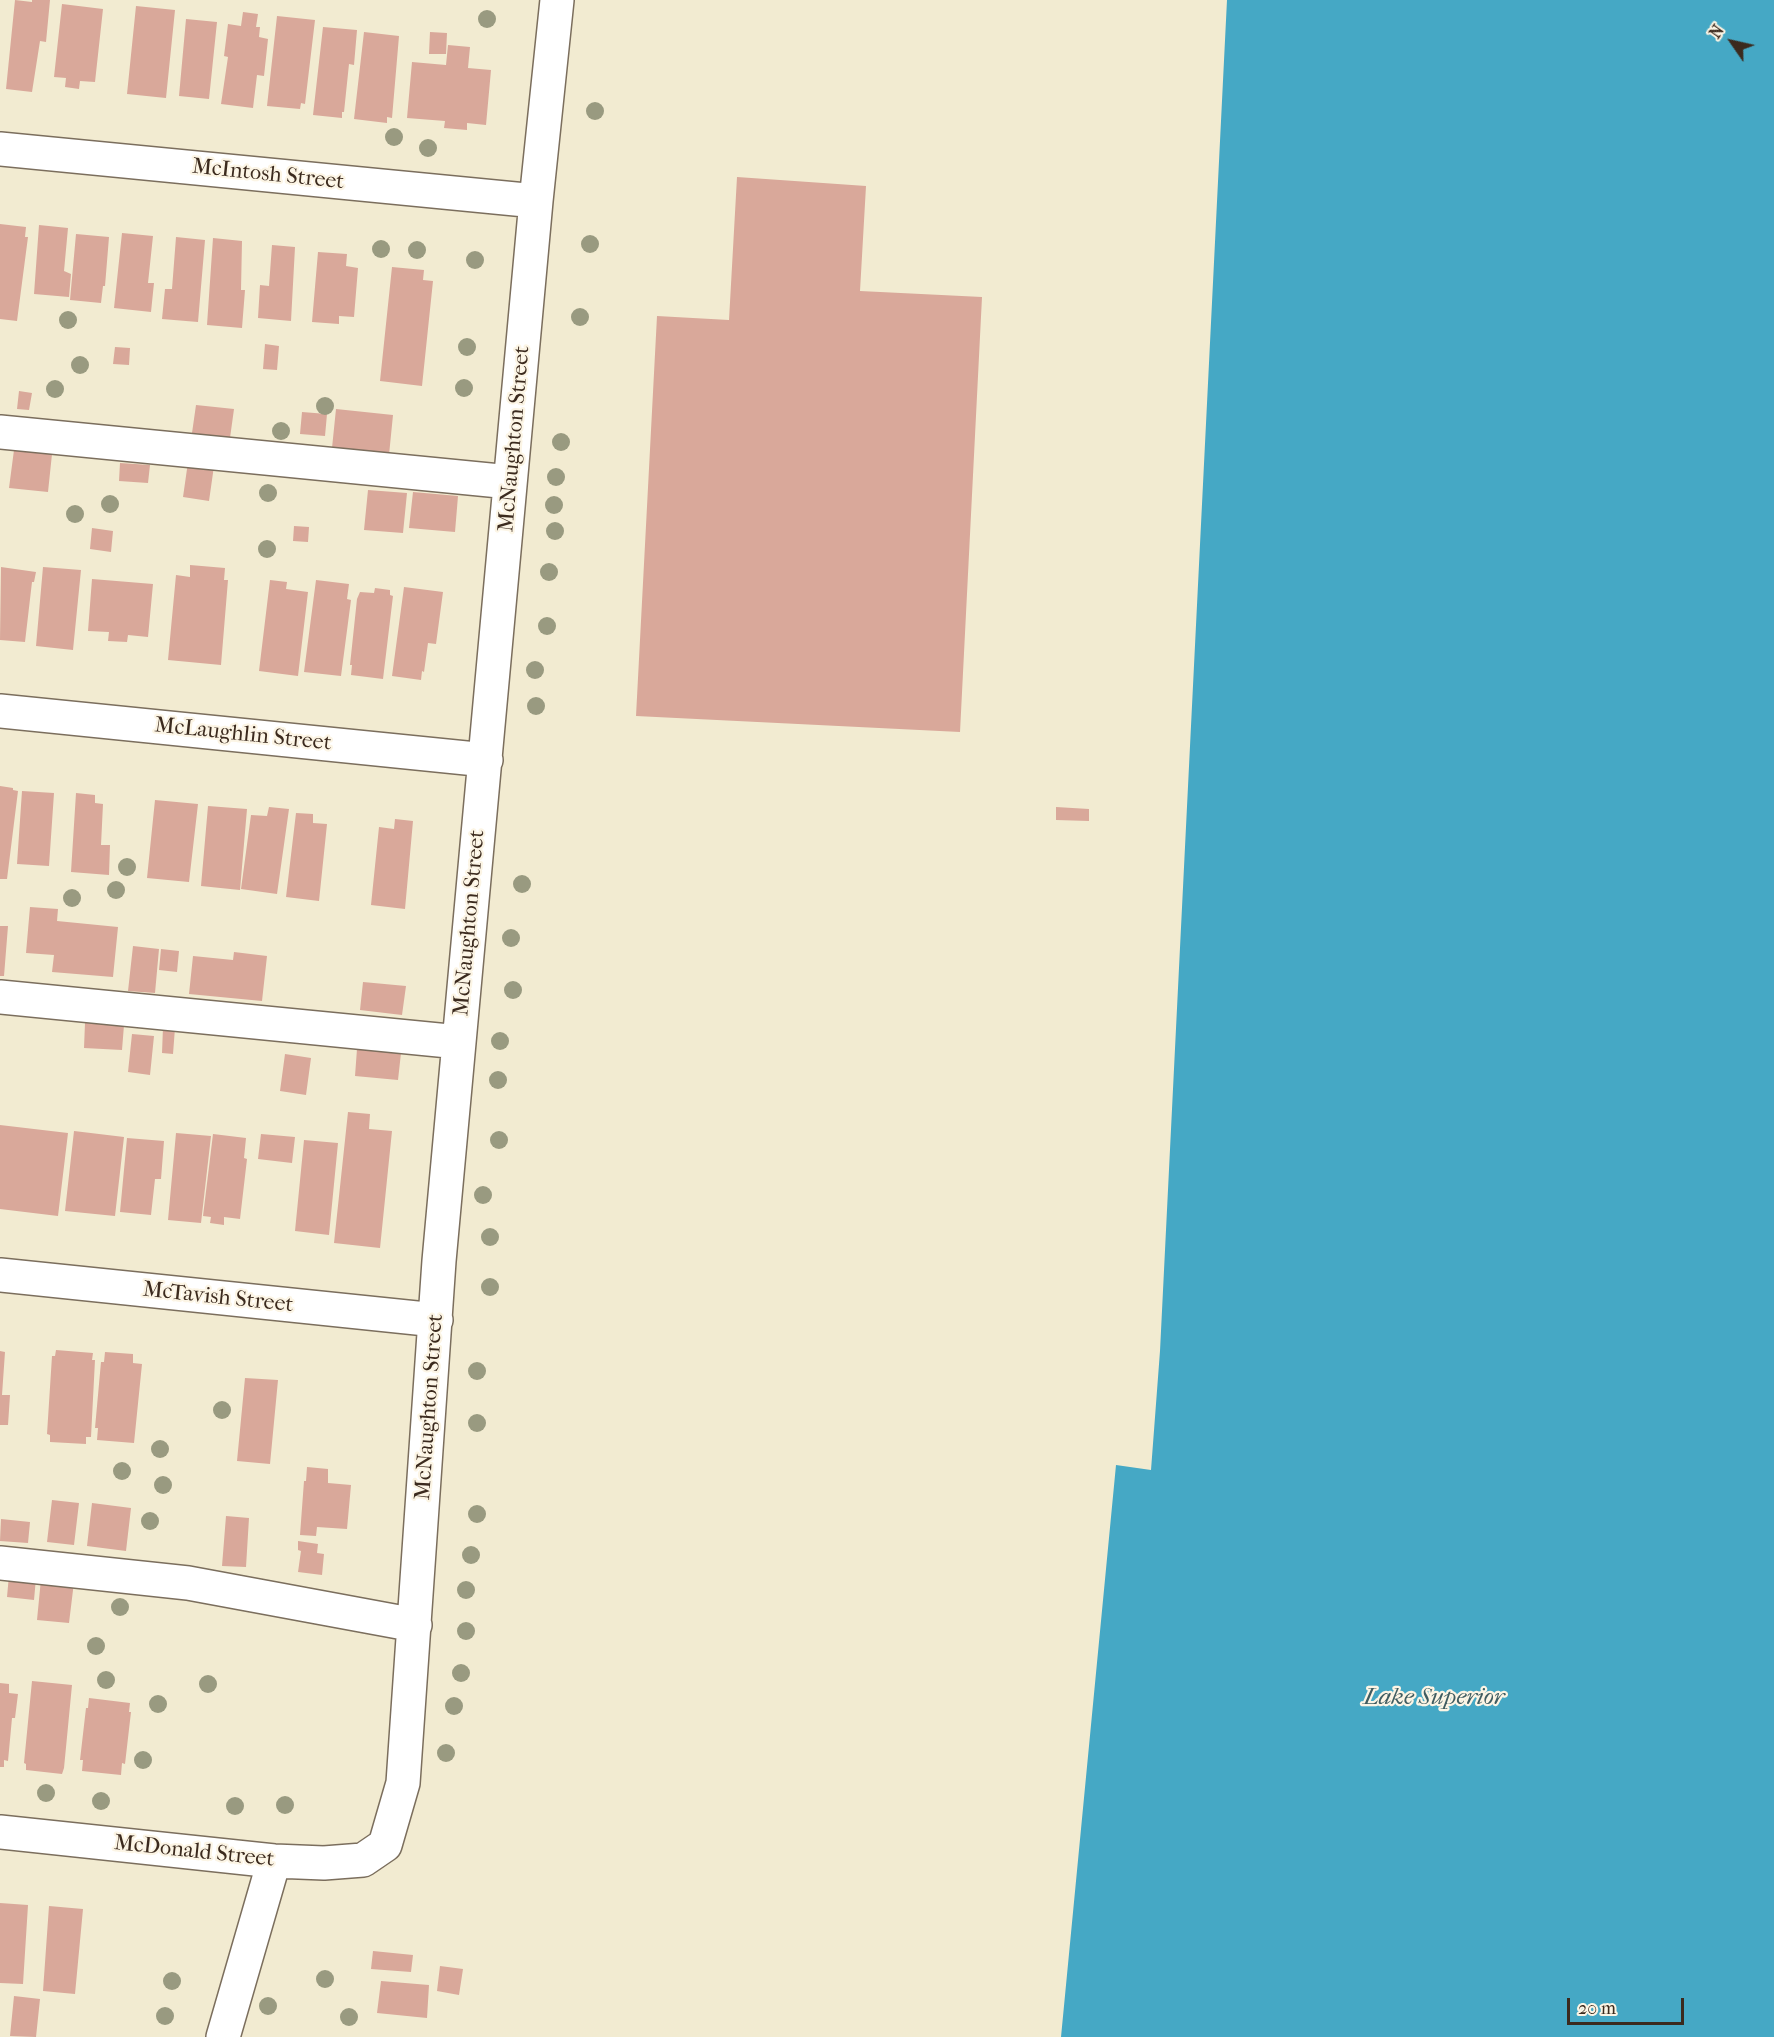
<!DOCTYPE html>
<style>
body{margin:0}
#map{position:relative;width:1774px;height:2037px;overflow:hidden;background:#f2ebd1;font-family:"IM FELL French Canon",serif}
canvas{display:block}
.north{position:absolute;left:1702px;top:12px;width:60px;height:60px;-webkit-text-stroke:4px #fcf5e5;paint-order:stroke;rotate:304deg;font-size:16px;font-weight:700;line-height:24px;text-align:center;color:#3b2a1e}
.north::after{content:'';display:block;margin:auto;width:21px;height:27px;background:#3b2a1e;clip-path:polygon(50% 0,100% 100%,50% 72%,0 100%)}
.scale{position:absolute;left:1567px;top:1998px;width:117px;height:27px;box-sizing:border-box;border:3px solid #3b2a1e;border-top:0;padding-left:8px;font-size:18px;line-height:21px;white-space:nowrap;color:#3b2a1e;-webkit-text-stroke:4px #fcf5e5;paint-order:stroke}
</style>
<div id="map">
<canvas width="1774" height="2037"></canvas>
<div class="north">N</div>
<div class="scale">20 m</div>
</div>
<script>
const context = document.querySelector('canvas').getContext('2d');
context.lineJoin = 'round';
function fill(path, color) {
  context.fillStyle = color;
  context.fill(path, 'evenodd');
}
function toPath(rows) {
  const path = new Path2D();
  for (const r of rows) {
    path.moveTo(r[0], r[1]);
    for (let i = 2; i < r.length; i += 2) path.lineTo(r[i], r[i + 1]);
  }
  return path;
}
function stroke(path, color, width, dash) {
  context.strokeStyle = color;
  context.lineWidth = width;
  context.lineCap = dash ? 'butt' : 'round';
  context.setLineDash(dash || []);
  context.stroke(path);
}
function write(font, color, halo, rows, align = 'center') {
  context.font = font + ' "IM FELL French Canon",serif';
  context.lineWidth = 4.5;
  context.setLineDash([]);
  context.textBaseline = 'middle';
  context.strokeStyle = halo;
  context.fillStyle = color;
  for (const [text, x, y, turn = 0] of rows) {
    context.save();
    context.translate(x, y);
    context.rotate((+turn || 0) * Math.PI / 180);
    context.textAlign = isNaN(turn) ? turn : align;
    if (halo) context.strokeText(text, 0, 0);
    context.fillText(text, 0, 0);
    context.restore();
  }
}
fill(toPath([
 [1227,0,1774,0,1774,2037,1061,2037,1116,1465,1151,1470,1160,1351]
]), '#45a8c5');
fill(toPath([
 [15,0,32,2,32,0,50,0,46,42,40,41,32,92,6,89],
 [62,4,103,9,95,82,80,81,79,89,65,87,66,78,54,77],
 [136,6,175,10,166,98,127,94],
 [243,12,258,14,256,27,260,27,259,37,268,39,264,76,257,75,253,108,221,104,228,57,224,56,228,24,241,26],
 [277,16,315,20,305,104,301,103,300,109,267,106],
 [186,19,217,22,209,99,179,96],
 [323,27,357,30,354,65,349,64,344,112,342,112,342,118,313,115],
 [364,32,399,36,392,118,387,117,387,123,354,119],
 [430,32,447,33,446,54,429,54],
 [448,45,470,47,468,68,491,70,486,125,467,123,467,130,444,128,445,121,407,118,412,62,446,65],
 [737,177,866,186,860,291,982,297,960,732,636,716,657,316,729,320],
 [0,224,26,227,25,237,28,237,17,321,0,319],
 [39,225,68,228,64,271,71,274,69,297,34,294],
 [122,233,153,236,148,283,154,283,151,312,114,308],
 [76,234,109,237,105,286,103,286,101,303,70,300],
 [176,237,205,240,198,322,162,319,165,289,172,289],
 [213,238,242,241,241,290,245,290,242,328,207,325],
 [272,245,295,247,291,321,258,318,260,285,269,286],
 [318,252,347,254,346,266,358,268,354,317,339,316,339,324,312,322],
 [392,267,424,270,423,280,433,281,422,386,380,381],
 [265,344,279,346,277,370,263,369],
 [115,347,130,348,129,365,113,364],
 [19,391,32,393,29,410,17,409],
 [196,405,234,409,230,438,192,433],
 [336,409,393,415,389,455,332,448],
 [302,412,327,414,325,436,300,434],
 [14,450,52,454,48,492,9,488],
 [188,462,214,466,209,501,183,497],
 [120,463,150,465,148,483,119,481],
 [368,490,407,493,403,533,364,530],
 [413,492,458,496,455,532,409,528],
 [294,526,309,527,308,542,293,541],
 [92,528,113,531,111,552,90,549],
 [190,565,225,568,224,580,228,580,221,665,168,660,176,575,190,577],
 [1,567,36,572,34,582,32,582,25,642,0,640],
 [43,567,81,570,73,650,36,646],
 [92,579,153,584,148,637,128,635,127,642,108,641,109,632,88,631],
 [270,580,287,582,286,589,308,592,298,676,259,671],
 [316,580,349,584,347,599,351,600,341,676,304,672],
 [404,587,443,592,436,644,428,643,424,672,422,671,421,680,392,676],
 [375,588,390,590,390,595,393,596,383,679,351,675,352,665,350,665,357,599,360,592,374,593],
 [0,786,13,788,13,790,18,791,7,879,0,879],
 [22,791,54,793,49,866,17,864],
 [76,793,95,795,95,803,103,804,101,845,110,845,109,875,71,872],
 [155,800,198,804,189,882,147,878],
 [208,806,247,809,240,890,201,886],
 [269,807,289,809,277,894,241,889,251,815,267,816],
 [1056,807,1089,809,1089,821,1056,820],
 [296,813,313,814,313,823,327,824,319,901,286,897],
 [395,819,413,821,405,909,371,905,379,827,394,829],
 [30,907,58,909,57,921,118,927,113,977,52,972,54,955,26,953],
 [0,926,8,926,4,976,0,976],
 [133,946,159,949,155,993,128,991],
 [161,949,179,951,177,972,159,970],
 [234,952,267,956,262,1001,189,994,193,956,233,960],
 [363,982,406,986,402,1015,360,1010],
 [85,1023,124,1025,122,1050,84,1048],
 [163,1027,175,1028,173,1054,162,1053],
 [132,1034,154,1036,150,1075,128,1072],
 [357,1049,401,1053,398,1080,355,1076],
 [285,1054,311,1058,306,1095,280,1091],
 [348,1112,370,1114,369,1129,392,1131,380,1248,334,1243],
 [0,1125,68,1133,58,1216,0,1209],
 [74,1131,124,1137,115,1216,65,1211],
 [176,1133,211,1136,201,1223,168,1220],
 [213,1134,246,1138,244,1158,247,1159,240,1219,224,1217,224,1225,210,1223,211,1217,203,1216],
 [261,1134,295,1137,292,1163,258,1159],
 [127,1138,164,1141,161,1179,155,1179,151,1215,120,1212],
 [304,1140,338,1143,329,1235,295,1231],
 [56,1350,93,1353,92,1360,95,1360,91,1437,86,1437,86,1444,50,1442,50,1435,47,1434,52,1356,55,1356],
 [0,1351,5,1352,2,1395,10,1395,8,1425,0,1425],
 [105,1352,133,1354,133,1363,142,1364,134,1443,97,1440,98,1428,95,1428,101,1362,104,1362],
 [245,1378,278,1380,270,1464,237,1461],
 [307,1467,328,1469,328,1483,351,1485,347,1529,317,1527,316,1536,300,1535,304,1481,306,1481],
 [52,1500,79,1503,74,1545,47,1542],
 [92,1503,131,1508,126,1551,87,1546],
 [226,1516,249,1518,246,1567,222,1566],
 [1,1519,30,1522,28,1543,0,1541],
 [298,1541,318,1544,317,1553,324,1554,322,1575,298,1572,301,1551,298,1550],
 [9,1575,36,1578,34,1600,7,1597],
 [41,1579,74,1582,69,1623,37,1620],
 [32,1681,72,1685,64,1768,62,1774,26,1770,26,1764,24,1763],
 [0,1683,9,1684,9,1693,18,1694,15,1718,12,1718,8,1761,4,1760,4,1767,0,1767],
 [89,1698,130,1703,129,1712,131,1712,125,1764,122,1763,121,1775,82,1771,83,1760,80,1760,86,1708,88,1708],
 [0,1903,28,1905,23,1984,0,1983],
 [49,1906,83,1909,75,1994,43,1991],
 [373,1951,413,1955,411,1972,371,1969],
 [440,1966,463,1969,459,1995,437,1991],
 [381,1981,429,1985,427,2018,377,2013],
 [14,1996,40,1999,36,2037,10,2036]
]), '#d9a89a');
const minor = toPath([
 [0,149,536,201],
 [0,432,510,482],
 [0,711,486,760],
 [0,997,459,1042],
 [0,1275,436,1320],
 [0,1563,188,1583,415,1625],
 [0,1832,274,1861,324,1863,363,1860,385,1845,403,1783,439,1261,536,201,557,0],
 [223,2037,274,1861]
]);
stroke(minor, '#7b6e5d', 36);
stroke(minor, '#fff', 33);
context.fillStyle = '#999a80';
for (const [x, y] of [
 [487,19],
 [595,111],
 [394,137],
 [428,148],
 [590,244],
 [381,249],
 [417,250],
 [475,260],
 [580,317],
 [68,320],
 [467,347],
 [80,365],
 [464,388],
 [55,389],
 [325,406],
 [281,431],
 [561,442],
 [556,477],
 [268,493],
 [110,504],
 [554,505],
 [75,514],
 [555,531],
 [267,549],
 [549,572],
 [547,626],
 [535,670],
 [536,706],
 [127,867],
 [522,884],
 [116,890],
 [72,898],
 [511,938],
 [513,990],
 [500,1041],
 [498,1080],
 [499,1140],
 [483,1195],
 [490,1237],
 [490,1287],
 [477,1371],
 [222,1410],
 [477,1423],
 [160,1449],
 [122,1471],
 [163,1485],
 [477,1514],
 [150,1521],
 [471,1555],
 [466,1590],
 [120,1607],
 [466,1631],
 [96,1646],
 [461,1673],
 [106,1680],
 [208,1684],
 [158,1704],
 [454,1706],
 [446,1753],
 [143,1760],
 [46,1793],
 [101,1801],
 [285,1805],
 [235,1806],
 [325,1979],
 [172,1981],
 [268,2006],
 [165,2016],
 [349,2017]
]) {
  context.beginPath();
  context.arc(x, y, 9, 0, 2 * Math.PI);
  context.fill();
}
write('22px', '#3b2a1e', '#fcf5e5', [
 ["McIntosh Street",268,175,6],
 ["McNaughton Street",515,439,-85],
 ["McLaughlin Street",243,735,6],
 ["McNaughton Street",470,923,-85],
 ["McTavish Street",218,1298,6],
 ["McNaughton Street",430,1407,-86],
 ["McDonald Street",194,1852,6]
]);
write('italic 24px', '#3f5c61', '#fcf5e5', [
 ["Lake Superior",1434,1698]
]);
</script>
